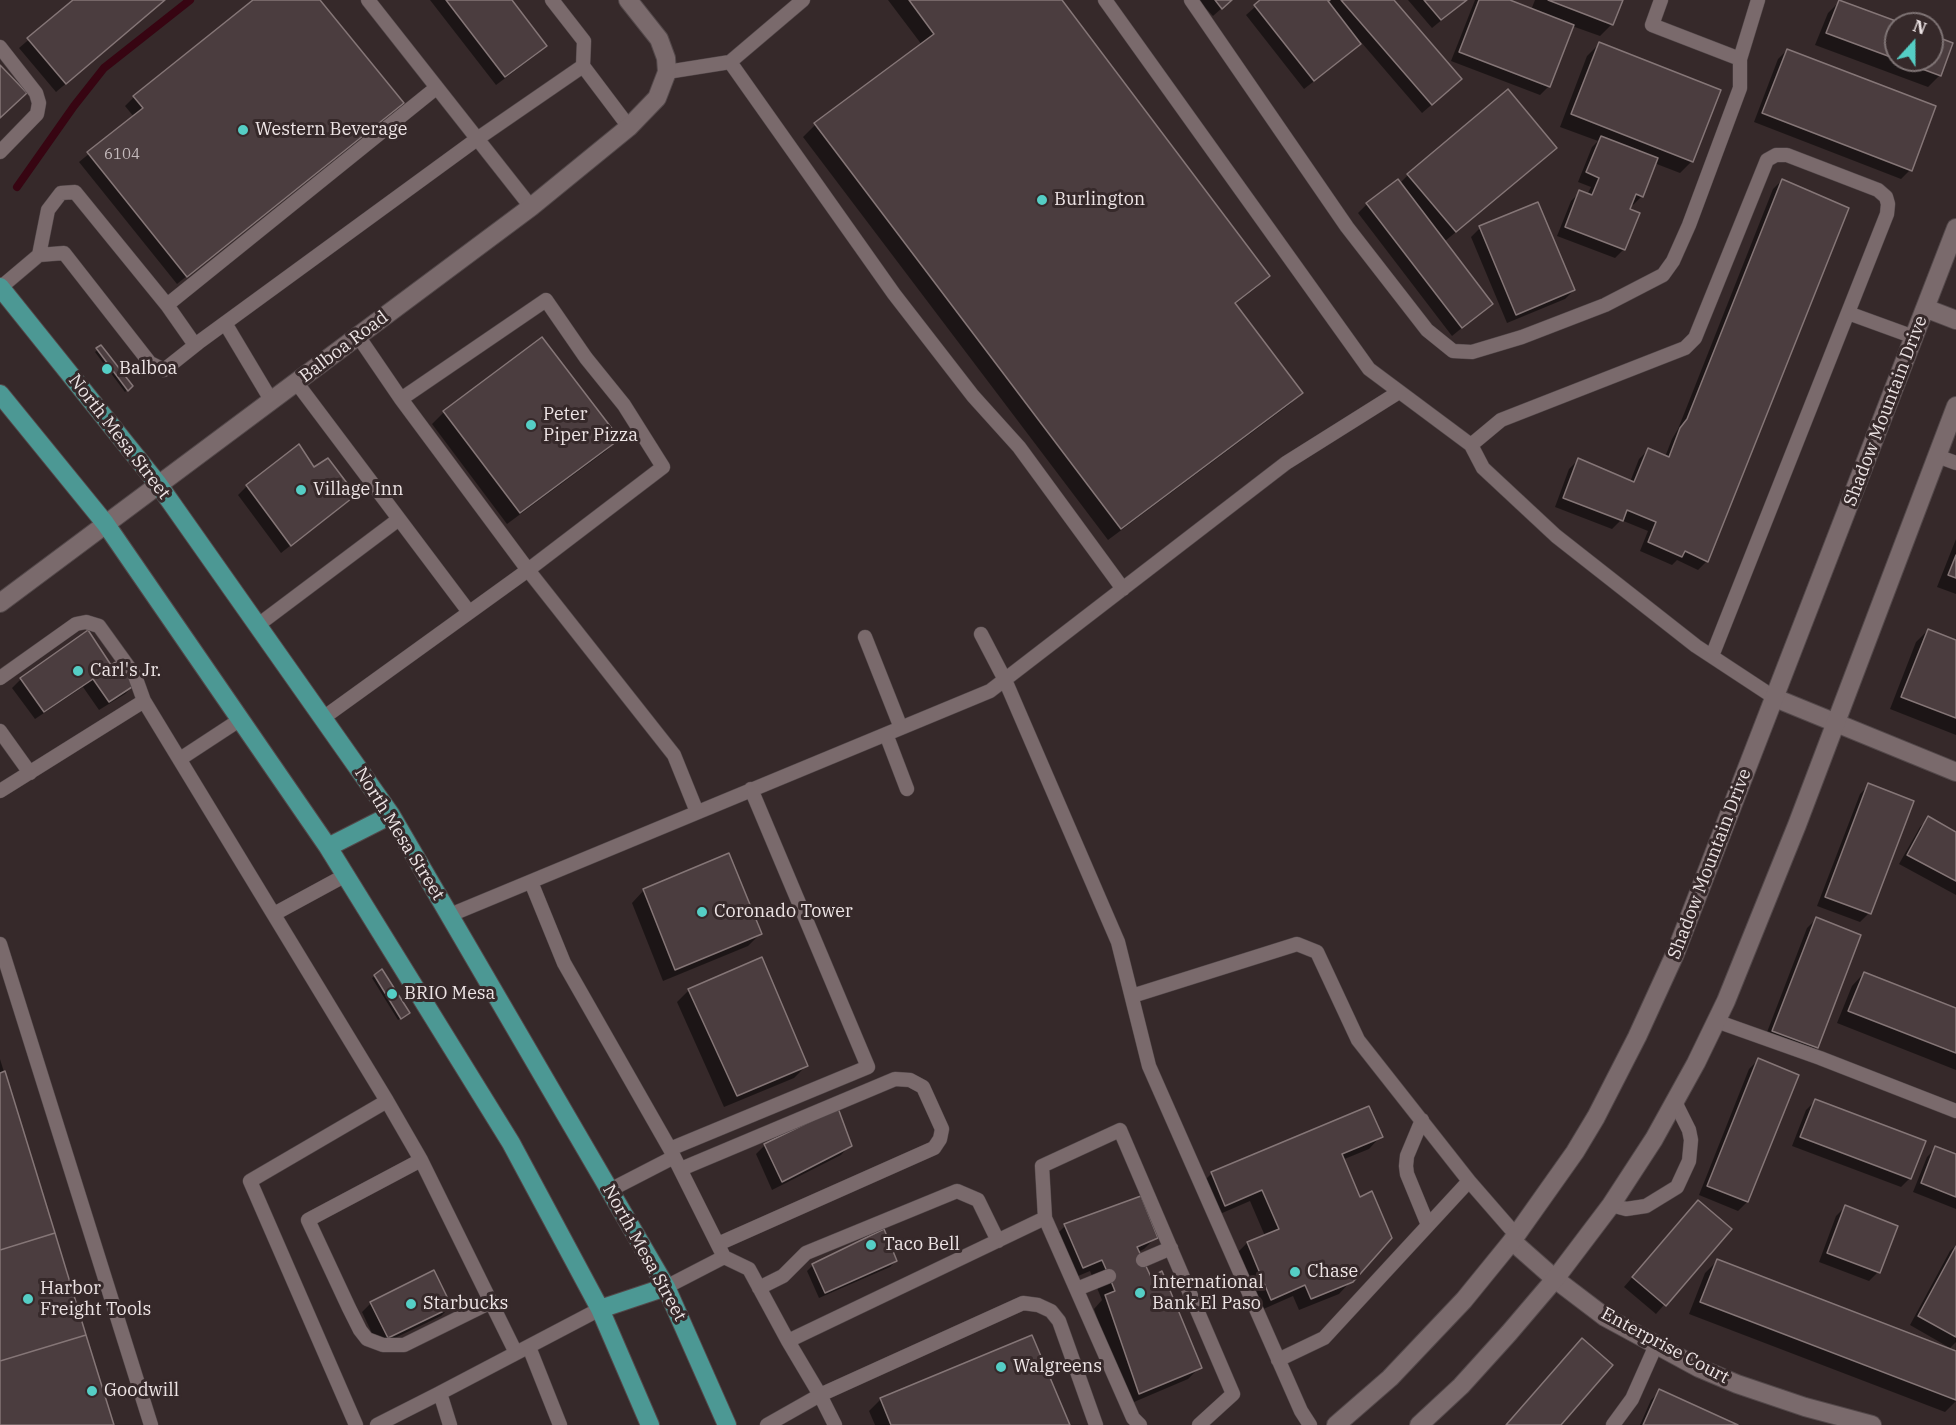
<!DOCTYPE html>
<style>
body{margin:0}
#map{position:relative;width:1956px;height:1425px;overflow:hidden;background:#36292a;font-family:"IBM Plex Serif",serif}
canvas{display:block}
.north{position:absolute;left:1884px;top:12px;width:60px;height:60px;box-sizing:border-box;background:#36292a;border:2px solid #7f7475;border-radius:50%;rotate:21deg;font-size:16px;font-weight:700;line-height:24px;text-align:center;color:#ede4e5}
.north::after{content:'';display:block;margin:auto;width:21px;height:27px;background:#55cec5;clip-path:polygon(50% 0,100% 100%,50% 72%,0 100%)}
</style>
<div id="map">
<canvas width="1956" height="1425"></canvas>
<div class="north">N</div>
</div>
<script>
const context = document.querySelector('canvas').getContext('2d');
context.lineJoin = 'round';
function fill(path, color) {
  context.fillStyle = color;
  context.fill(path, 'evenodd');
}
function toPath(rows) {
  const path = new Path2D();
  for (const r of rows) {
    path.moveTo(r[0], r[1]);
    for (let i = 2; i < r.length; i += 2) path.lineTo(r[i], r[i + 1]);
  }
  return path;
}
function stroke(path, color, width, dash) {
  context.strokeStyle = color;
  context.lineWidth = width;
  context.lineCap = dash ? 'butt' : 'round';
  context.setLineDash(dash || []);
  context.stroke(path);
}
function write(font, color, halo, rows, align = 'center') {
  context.font = font + ' "IBM Plex Serif",serif';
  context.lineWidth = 6;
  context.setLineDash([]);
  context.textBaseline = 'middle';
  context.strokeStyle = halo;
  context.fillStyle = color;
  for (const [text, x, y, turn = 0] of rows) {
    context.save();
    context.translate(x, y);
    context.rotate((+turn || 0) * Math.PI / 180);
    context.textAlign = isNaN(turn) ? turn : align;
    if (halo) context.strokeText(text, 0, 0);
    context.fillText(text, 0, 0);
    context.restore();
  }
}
fill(toPath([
 [75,0,164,0,56,92,19,48],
 [255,0,318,0,402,103,177,284,79,162,134,117,125,106,134,97],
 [430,0,510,0,545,46,536,55,496,85],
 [888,0,1060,0,1268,276,1256,288,1235,304,1301,393,1289,405,1108,540,803,137,815,125,922,45],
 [1198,0,1231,0,1213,16],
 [1263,0,1392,0,1451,88,1422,113,1361,42,1350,53,1304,89,1246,15],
 [1408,0,1466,0,1432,28],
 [1475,0,1506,0,1531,10,1535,0,1621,0,1612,24,1600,36,1572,26,1549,86,1540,95,1451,61],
 [1840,1,1900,24,1896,24,1896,60,1932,60,1932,37,1940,75,1928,87,1815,45,1828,13],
 [1599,44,1692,161,1680,173,1654,163,1642,196,1633,205,1631,204,1624,249,1615,258,1557,236,1571,201,1580,192,1587,195,1591,187,1578,182,1592,147,1598,141,1560,127,1587,56],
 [1787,50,1910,170,1901,179,1754,122,1778,59],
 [1543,159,1444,242,1491,304,1452,336,1358,213,1367,204,1400,183,1408,175],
 [1782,180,1707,561,1698,570,1677,560,1672,565,1640,551,1648,531,1621,520,1612,529,1555,507,1569,469,1578,460,1630,482,1639,459,1648,450,1665,457,1672,439,1678,429,1773,189],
 [1537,204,1574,290,1565,299,1507,323,1471,237,1480,228],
 [101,347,131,386,125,392,95,352],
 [444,412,618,439,606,451,507,524,432,424],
 [313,469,354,495,281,553,238,495,247,486],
 [1956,539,1956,594,1937,587],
 [1928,630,1956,641,1956,735,1890,709,1916,642],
 [110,667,134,685,125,694,99,710,83,687,35,719,12,688,21,679],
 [1869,785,1869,913,1860,922,1817,906,1860,794],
 [1929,818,1956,833,1956,895,1899,864,1920,827],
 [644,890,760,934,748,946,663,981,632,903],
 [1816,919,1817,1047,1808,1056,1764,1040,1807,928],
 [1864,973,1956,1009,1956,1070,1837,1023,1852,986],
 [375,976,406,1015,398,1020,372,978],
 [689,990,806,1066,794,1078,724,1107,677,1002],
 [0,1059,113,1425,0,1425],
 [1758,1060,1747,1202,1738,1211,1699,1195,1749,1069],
 [1815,1101,1910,1178,1901,1187,1792,1146,1806,1110],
 [1381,1136,1369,1149,1342,1160,1351,1281,1339,1294,1299,1310,1293,1296,1259,1311,1235,1255,1247,1243,1265,1236,1250,1201,1213,1217,1200,1185,1212,1173],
 [765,1145,850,1145,841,1155,772,1190,756,1154],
 [1936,1148,1956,1155,1956,1209,1913,1192,1927,1157],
 [1140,1198,1156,1237,1144,1249,1138,1252,1150,1279,1200,1367,1188,1379,1127,1405,1094,1309,1102,1300,1090,1271,1071,1279,1053,1238,1065,1226],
 [1845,1207,1878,1272,1869,1281,1819,1262,1836,1216],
 [1689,1211,1730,1229,1656,1314,1624,1287],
 [1956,1245,1956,1342,1950,1348,1910,1325,1950,1251],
 [896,1261,890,1267,819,1298,807,1271,813,1265],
 [1717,1261,1956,1353,1956,1401,1945,1412,1689,1314,1705,1273],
 [371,1303,450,1307,441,1316,378,1346,362,1312],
 [1660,1391,1734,1425,1640,1425,1651,1400],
 [881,1399,1068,1425,875,1425,869,1411]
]), '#0007');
stroke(toPath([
 [17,187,74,106,104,68,190,0]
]), '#370512', 8);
const building = toPath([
 [73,0,165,0,66,84,27,38,73,0],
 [253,0,320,0,404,103,187,277,87,152,143,108,133,96,253,0],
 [446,0,512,0,547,46,505,77,446,0],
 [909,0,1062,0,1270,276,1235,303,1303,393,1121,529,814,123,934,34,909,0],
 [1215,0,1232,0,1222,9,1215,0],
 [1260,0,1330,0,1328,1,1361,44,1314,81,1254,5,1260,0],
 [1341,0,1394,0,1462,79,1432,105,1341,0],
 [1424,0,1467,0,1441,20,1424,0],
 [1479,0,1510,0,1574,25,1550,87,1459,52,1479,0],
 [1548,0,1623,0,1613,25,1548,0],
 [1839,0,1904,24,1896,24,1896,59,1826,33,1839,0],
 [1932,35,1953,43,1941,76,1898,60,1932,60,1932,35],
 [1599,42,1721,90,1693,162,1571,114,1599,42],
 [1787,49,1936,106,1912,171,1762,113,1787,49],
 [0,65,27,93,0,118,0,65],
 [1508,89,1557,148,1456,232,1407,174,1508,89],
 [1601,136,1658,158,1643,197,1636,194,1630,209,1640,213,1625,250,1565,227,1579,190,1592,195,1599,178,1586,172,1601,136],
 [1398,179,1493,304,1462,328,1366,203,1398,179],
 [1782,179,1849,208,1708,562,1685,551,1682,557,1648,542,1656,522,1627,510,1623,521,1563,498,1578,458,1634,482,1648,448,1669,457,1680,428,1687,419,1782,179],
 [1538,202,1575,290,1516,315,1479,226,1538,202],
 [542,337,620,439,520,513,443,411,542,337],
 [101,345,133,386,128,391,96,348,101,345],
 [299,444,314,467,328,458,356,495,291,546,246,485,299,444],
 [1956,555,1956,578,1948,575,1956,555],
 [1928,629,1956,640,1956,718,1901,697,1928,629],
 [88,630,111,665,119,660,135,685,109,702,93,679,44,712,20,678,88,630],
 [1868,783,1914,801,1871,914,1825,897,1868,783],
 [1928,816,1956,832,1956,881,1907,855,1928,816],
 [729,853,762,934,675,970,643,889,729,853],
 [1816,917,1861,935,1818,1048,1772,1031,1816,917],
 [762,957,808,1066,737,1096,688,989,762,957],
 [382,969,410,1013,401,1019,374,975,382,969],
 [1864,972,1956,1008,1956,1053,1848,1011,1864,972],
 [1758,1058,1799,1075,1748,1202,1707,1186,1758,1058],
 [5,1071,55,1233,0,1250,0,1073,5,1071],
 [1815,1099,1926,1141,1911,1179,1800,1137,1815,1099],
 [1369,1106,1383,1137,1342,1154,1360,1197,1372,1191,1392,1238,1353,1282,1311,1299,1305,1285,1271,1300,1247,1242,1279,1229,1262,1190,1225,1206,1211,1172,1369,1106],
 [838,1108,852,1146,782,1182,764,1144,838,1108],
 [1935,1146,1956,1154,1956,1197,1921,1183,1935,1146],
 [1141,1196,1158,1238,1137,1247,1151,1277,1162,1271,1202,1368,1139,1394,1105,1295,1115,1291,1109,1276,1102,1260,1083,1268,1064,1224,1141,1196],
 [1698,1200,1732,1229,1666,1306,1632,1277,1698,1200],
 [1845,1205,1898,1226,1880,1273,1827,1253,1845,1205],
 [884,1229,897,1261,825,1293,812,1264,884,1229],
 [55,1233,86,1335,0,1361,0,1250,55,1233],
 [1956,1246,1956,1337,1918,1316,1956,1246],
 [1717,1259,1956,1351,1956,1400,1700,1302,1717,1259],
 [434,1270,452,1307,388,1338,370,1302,434,1270],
 [86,1335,114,1425,0,1425,0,1361,86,1335],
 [1032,1335,1070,1425,891,1425,880,1398,1032,1335],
 [1582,1338,1613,1365,1561,1425,1506,1425,1582,1338],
 [1659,1389,1738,1425,1643,1425,1659,1389]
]);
fill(building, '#4b3d3f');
stroke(building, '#857677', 1.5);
const lane = toPath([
 [368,0,531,207],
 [1105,0,1369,369,1471,445,1483,468,1556,536,1696,646,1775,698],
 [1191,0,1347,227,1427,330,1453,351,1472,352,1522,337,1605,305,1663,275,1673,261,1689,225,1740,88,1740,59,1758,0],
 [1661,0,1652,25,1740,59],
 [0,47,36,93,39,103,37,114,0,152],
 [730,62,894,294,973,396,1019,447,1123,589],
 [583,66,629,127],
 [667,72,730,62,803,0],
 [39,255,64,253,150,363,164,370,198,343],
 [0,288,39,255,48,210,61,193,75,192,167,305,436,88],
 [167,305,195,345,477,139,583,66,584,41,552,0],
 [1848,313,1914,337],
 [225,323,271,400],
 [358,336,401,399,528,570,674,755,697,812],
 [296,382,469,612],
 [1471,445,1501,420,1685,348,1695,338,1767,160,1776,155,1787,155,1878,190,1886,197,1888,204,1887,214,1712,656],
 [1937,456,1956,463],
 [258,625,399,519],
 [981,634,1005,680,1118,942,1149,1066,1301,1411,1310,1425],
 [865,637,901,728],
 [0,678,76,624,86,622,99,626,135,676,144,701],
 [323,718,528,570,663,467,624,405,586,358,546,300,401,399],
 [0,731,30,773],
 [886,734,907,789],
 [180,759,241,719],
 [0,791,144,701,387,1101,421,1160,516,1353],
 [531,882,564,963,670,1149,724,1257,749,1269,788,1341,820,1395,835,1425],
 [274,914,344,876],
 [450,915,990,691,1286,463,1399,392],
 [0,944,151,1425],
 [1132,996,1297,944,1317,952,1358,1040,1469,1181],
 [1716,1021,1820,1058,1956,1111],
 [1422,1120,1407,1156,1406,1166,1407,1174,1428,1225],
 [670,1149,868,1067,751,789],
 [421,1160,308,1220,349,1308,360,1330,367,1339,383,1345,404,1345,491,1302],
 [681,1169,895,1079,910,1080,923,1087,942,1129,940,1139,934,1148,718,1244],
 [610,1190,674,1157],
 [1611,1205,1626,1209,1646,1206,1677,1187,1689,1161,1691,1140,1689,1130,1675,1102],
 [1143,1260,1171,1248],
 [666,1287,724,1257],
 [759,1288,783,1276,806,1253,957,1191,978,1200,998,1241],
 [1077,1289,1109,1276],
 [788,1341,1045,1218],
 [529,1347,560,1425],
 [1278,1360,1324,1338,1469,1181,1516,1235],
 [356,1425,250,1181,387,1101],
 [377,1425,440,1393],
 [450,1425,440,1393,600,1309],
 [767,1425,820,1395,1023,1303,1038,1305,1051,1311,1059,1321,1096,1425],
 [1140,1425,1133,1418,1045,1218,1042,1166,1120,1130,1233,1394,1199,1425],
 [1613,1425,1632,1399,1656,1345]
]);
const street = toPath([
 [1775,698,1956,772],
 [1512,1241,1555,1279,1605,1317,1699,1368,1737,1384,1805,1407,1872,1425]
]);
const secondary = toPath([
 [1925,308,1956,320],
 [0,603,531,207,629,127,657,98,667,72,666,58,659,39,628,0],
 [1336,1425,1390,1378,1464,1300,1512,1241,1575,1152,1596,1117,1637,1037,1675,954,1956,228],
 [1419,1425,1461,1386,1509,1333,1555,1279,1611,1205,1654,1139,1696,1063,1726,1001,1797,825,1956,406]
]);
const primary = toPath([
 [0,287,158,484,391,815,666,1287,727,1425],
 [0,394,105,523,328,847,511,1143,600,1309,650,1425],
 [328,847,391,815],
 [600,1309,666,1287]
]);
stroke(lane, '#53484a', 15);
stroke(street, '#53484a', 20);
stroke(secondary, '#53484a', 20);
stroke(primary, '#53484a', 20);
stroke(lane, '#7a6a6c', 14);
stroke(street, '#7a6a6c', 18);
stroke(secondary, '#7a6a6c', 18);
stroke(primary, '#4c9894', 18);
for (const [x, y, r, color] of [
 [243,130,6,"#55cec5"],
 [1042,200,6,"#55cec5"],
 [107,369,6,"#55cec5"],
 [531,425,6,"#55cec5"],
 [301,490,6,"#55cec5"],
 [78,671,6,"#55cec5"],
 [702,912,6,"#55cec5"],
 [392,994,6,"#55cec5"],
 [871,1245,6,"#55cec5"],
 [1295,1272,6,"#55cec5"],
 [1140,1293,6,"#55cec5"],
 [28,1299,6,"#55cec5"],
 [411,1304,6,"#55cec5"],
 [1001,1367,6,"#55cec5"],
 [92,1391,6,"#55cec5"]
]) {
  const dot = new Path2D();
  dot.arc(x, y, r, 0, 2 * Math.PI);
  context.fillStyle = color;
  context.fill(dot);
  stroke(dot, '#36292a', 2);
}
write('15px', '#c4babc', null, [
 ["6104",122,155]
]);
write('18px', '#ede4e5', '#36292a', [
 ["Western Beverage",255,130],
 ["Burlington",1054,200],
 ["Balboa",119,369],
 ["Peter",543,415],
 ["Piper Pizza",543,436],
 ["Village Inn",313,490],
 ["Carl's Jr.",90,671],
 ["Coronado Tower",714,912],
 ["BRIO Mesa",404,994],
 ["Taco Bell",883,1245],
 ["Chase",1307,1272],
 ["International",1152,1283],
 ["Bank El Paso",1152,1304],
 ["Harbor",40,1289],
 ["Freight Tools",40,1310],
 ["Starbucks",423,1304],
 ["Walgreens",1013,1367],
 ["Goodwill",104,1391]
], 'left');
write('18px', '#ede4e5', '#36292a', [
 ["Balboa Road",344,347,-37],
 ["Shadow Mountain Drive",1886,411,-69],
 ["North Mesa Street",119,437,52],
 ["North Mesa Street",399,834,58],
 ["Shadow Mountain Drive",1710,864,-69],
 ["North Mesa Street",644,1253,61],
 ["Enterprise Court",1665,1346,28]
]);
</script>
